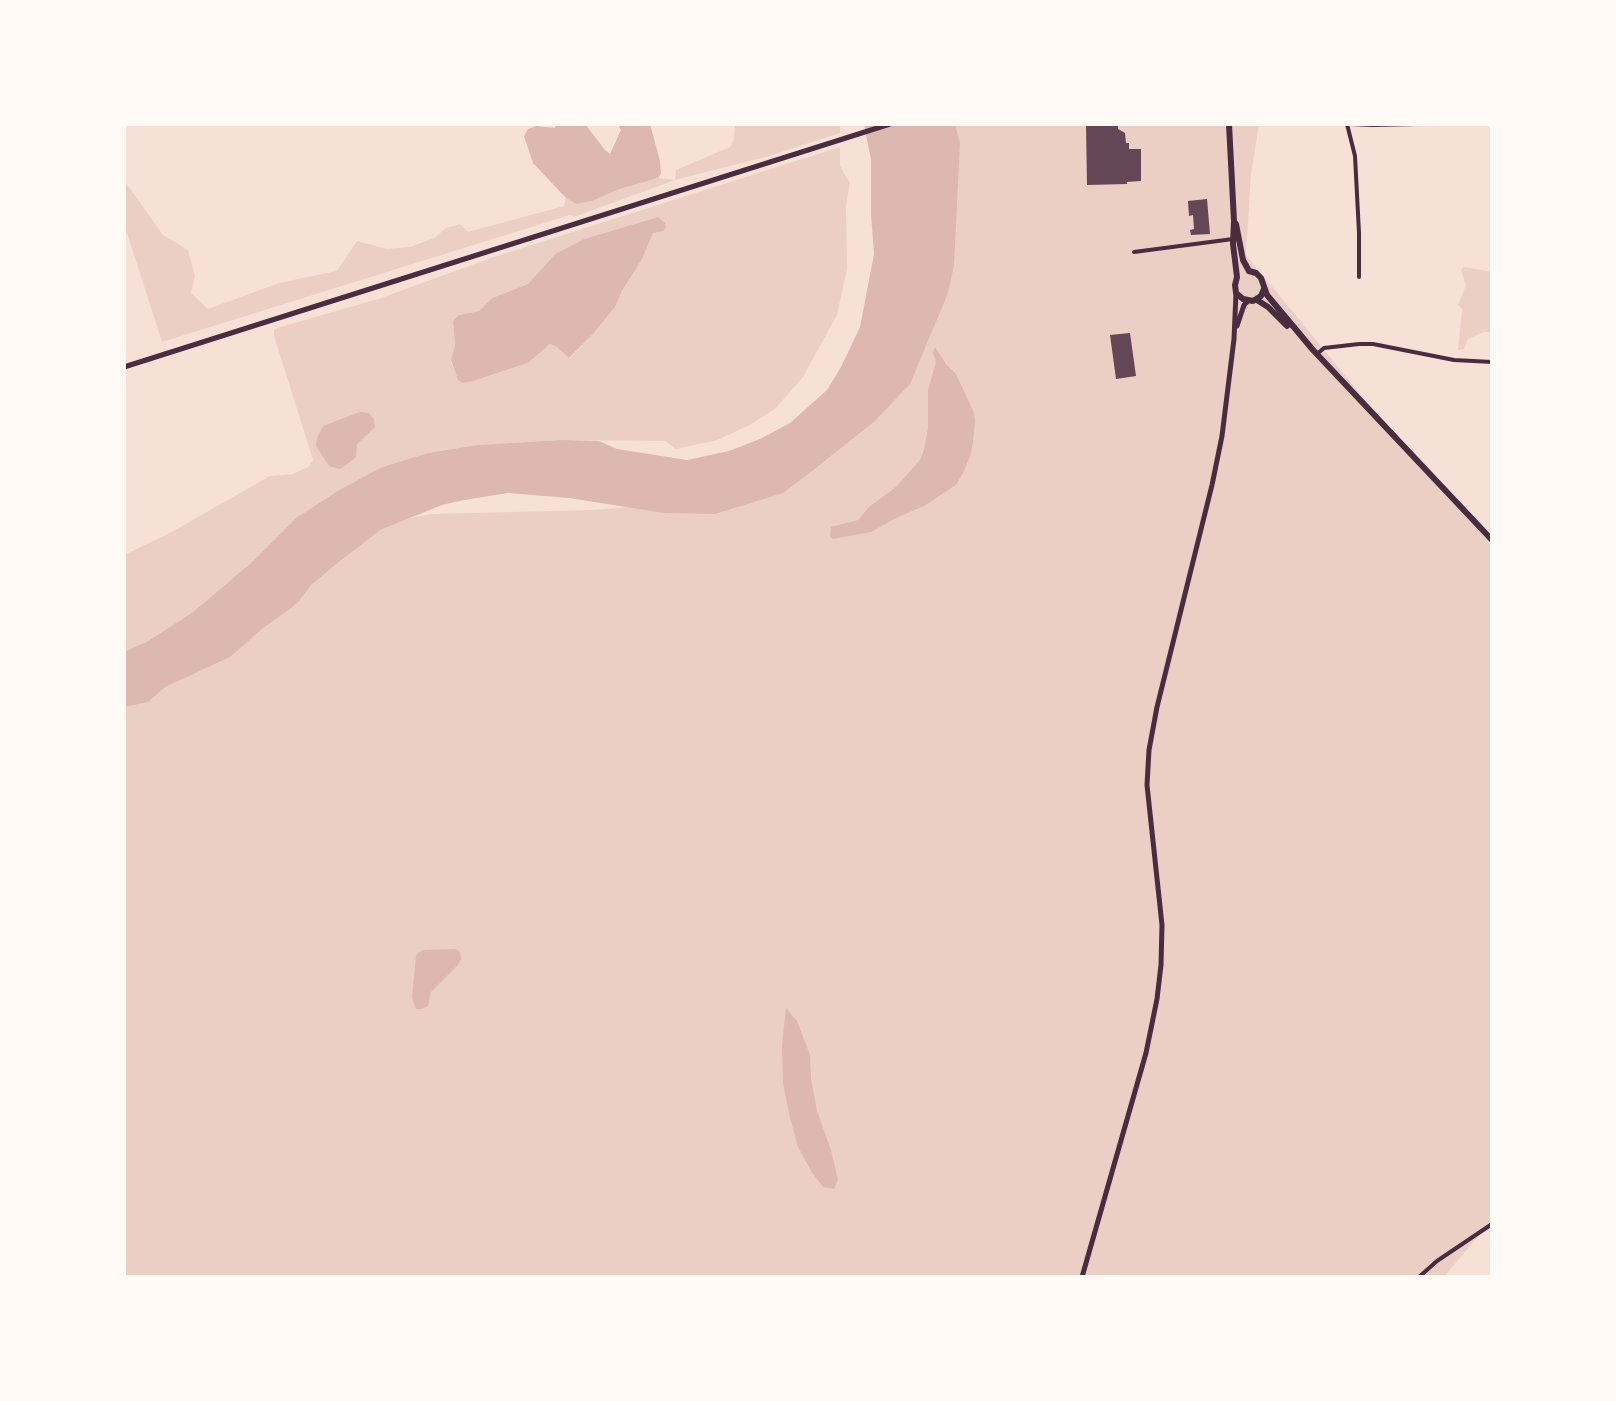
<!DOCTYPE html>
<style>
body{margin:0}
#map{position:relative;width:1616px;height:1401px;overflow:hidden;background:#f7e1d7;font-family:"Sofia Sans Condensed",sans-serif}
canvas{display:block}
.frame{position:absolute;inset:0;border:126px solid #fffaf5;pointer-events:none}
</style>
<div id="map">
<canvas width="1616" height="1401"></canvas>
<div class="frame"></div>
</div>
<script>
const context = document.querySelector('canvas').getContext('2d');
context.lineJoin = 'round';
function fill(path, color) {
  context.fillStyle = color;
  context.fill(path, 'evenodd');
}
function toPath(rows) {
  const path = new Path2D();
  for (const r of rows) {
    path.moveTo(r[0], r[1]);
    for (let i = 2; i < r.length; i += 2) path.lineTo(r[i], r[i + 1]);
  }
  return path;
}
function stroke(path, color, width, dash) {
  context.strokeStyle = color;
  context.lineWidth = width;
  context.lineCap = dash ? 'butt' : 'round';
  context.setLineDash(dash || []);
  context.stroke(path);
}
fill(toPath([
 [735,124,840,124,840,133,769,156,675,180,574,217,570,215,162,342,124,224,124,180,163,235,188,250,195,276,191,293,208,309,279,283,337,271,357,241,387,249,410,247,434,238,446,228,460,224,468,232,564,206,566,198,576,204,592,201,620,189,658,178,675,180,676,170,730,147,734,139],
 [943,124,1259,124,1251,175,1246,255,1427,475,1492,545,1492,1229,1481,1233,1444,1277,124,1277,124,687,373,525,432,514,591,510,681,503,837,401],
 [840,147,840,166,850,183,846,206,847,269,837,315,803,377,776,408,750,425,717,440,676,449,665,441,562,440,477,445,428,453,382,467,339,490,296,518,251,563,193,612,148,641,124,652,124,555,168,534,270,476,293,474,308,467,313,460,274,336,274,329,381,298,491,258],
 [658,217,641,259,622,291,615,307,593,334,570,358,557,347,550,344,528,363,492,375,458,380,451,361,455,345,453,321,459,315,479,311,492,298,528,284,555,254,584,239],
 [1464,267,1492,272,1492,332,1483,332,1468,339,1464,349,1458,350,1462,309,1458,305,1466,285,1461,270]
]), '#ebcfc5');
fill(toPath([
 [556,124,585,124,605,150,610,154,621,130,617,124,650,124,660,161,661,174,658,178,620,189,592,201,576,204,566,198,533,163,524,136,528,129,536,126,555,128],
 [864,124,955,124,960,143,954,265,948,293,910,384,875,421,807,475,783,493,715,514,664,513,569,498,508,493,464,500,442,505,380,530,340,561,311,585,299,601,290,609,263,628,230,657,165,687,148,702,124,707,124,652,148,641,193,612,251,563,296,518,339,490,382,467,428,453,477,445,562,440,599,441,617,449,687,460,729,451,760,439,790,423,827,390,841,367,860,327,874,254,871,214,871,160],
 [658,217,665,223,666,227,663,231,653,233,642,259,622,291,615,307,593,334,569,358,557,347,550,344,528,363,473,381,463,383,458,380,451,360,455,345,453,321,459,315,479,311,492,298,528,284,555,254,584,239],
 [935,347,946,364,956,374,974,413,975,421,973,441,971,454,964,471,956,485,924,506,898,517,871,532,833,539,830,536,831,527,858,520,869,507,896,487,920,460,924,450,928,429,928,390,936,362,933,353],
 [360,412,369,413,374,420,375,427,357,444,356,457,349,463,340,469,329,466,316,446,317,438,323,426],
 [456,949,460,952,461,959,458,965,431,992,428,1006,422,1009,416,1009,412,998,416,956,418,953,423,950],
 [786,1008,797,1021,810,1055,811,1079,817,1111,831,1150,838,1180,834,1189,823,1187,811,1171,798,1147,790,1118,783,1083,782,1046]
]), '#dcb8b0');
fill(toPath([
 [1086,124,1118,124,1118,129,1125,133,1126,143,1129,143,1129,149,1141,149,1141,181,1127,182,1127,184,1087,185],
 [1207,199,1210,234,1191,235,1190,230,1194,229,1193,215,1189,216,1188,201],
 [1130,333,1136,376,1116,379,1110,335]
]), '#644757');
stroke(toPath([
 [1347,124,1355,156,1359,233,1359,277],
 [1350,124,1372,125,1419,124],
 [1134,252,1233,239],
 [1317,354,1324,348,1359,344,1373,344,1454,360,1492,362],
 [1419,1277,1437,1261,1492,1224]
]), '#4a2c40', 4);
stroke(toPath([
 [1237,326,1244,305,1248,301],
 [1082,1277,1146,1053,1157,999,1161,965,1162,925,1147,785,1149,750,1157,707,1212,485,1222,436,1234,339,1236,293]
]), '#4a2c40', 5);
stroke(toPath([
 [124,367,890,124]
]), '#4a2c40', 5);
stroke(toPath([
 [1229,124,1234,221,1233,244,1237,277,1235,285,1236,293,1243,299,1253,301,1261,296,1264,289],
 [1236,224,1243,260,1249,271],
 [1249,271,1256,273,1261,278,1267,295,1313,350,1492,540],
 [1257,300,1268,307,1287,326]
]), '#4a2c40', 6);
</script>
